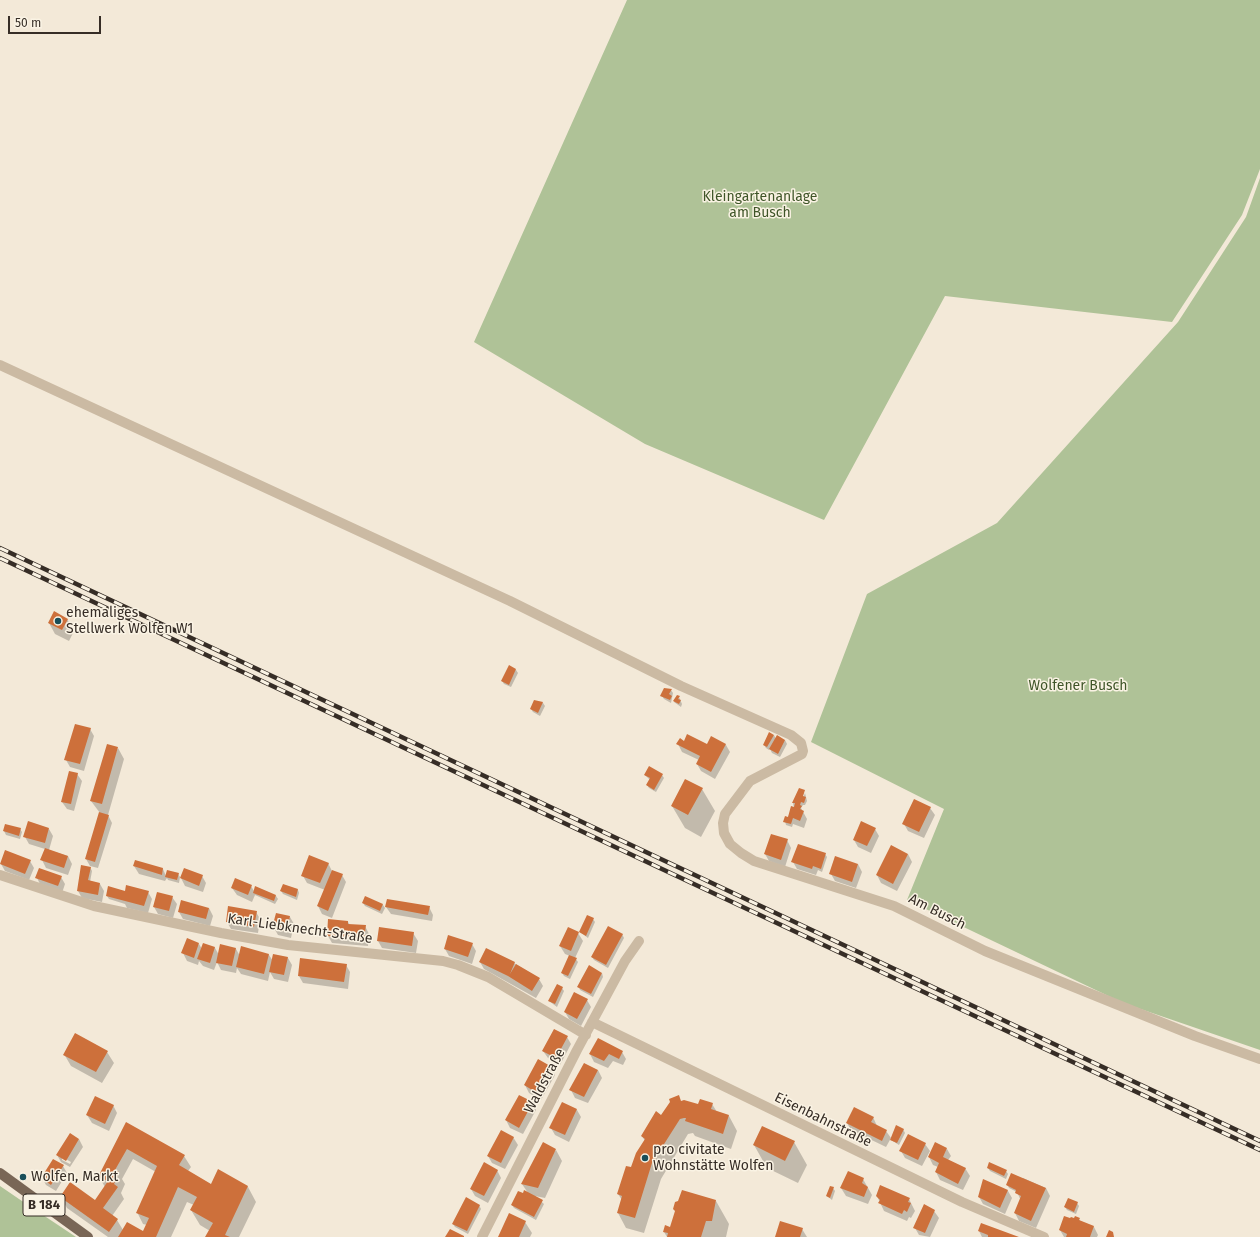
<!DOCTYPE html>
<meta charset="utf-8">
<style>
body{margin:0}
#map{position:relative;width:1260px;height:1237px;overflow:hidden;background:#f3e9d8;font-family:"Fira Sans",sans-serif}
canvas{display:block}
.scale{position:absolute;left:8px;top:16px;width:93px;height:18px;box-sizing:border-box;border:2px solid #362d26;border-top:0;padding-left:5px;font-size:12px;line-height:14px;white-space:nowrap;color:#362d26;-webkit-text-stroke:3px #faf3e4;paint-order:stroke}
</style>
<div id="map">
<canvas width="1260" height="1237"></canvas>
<div class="scale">50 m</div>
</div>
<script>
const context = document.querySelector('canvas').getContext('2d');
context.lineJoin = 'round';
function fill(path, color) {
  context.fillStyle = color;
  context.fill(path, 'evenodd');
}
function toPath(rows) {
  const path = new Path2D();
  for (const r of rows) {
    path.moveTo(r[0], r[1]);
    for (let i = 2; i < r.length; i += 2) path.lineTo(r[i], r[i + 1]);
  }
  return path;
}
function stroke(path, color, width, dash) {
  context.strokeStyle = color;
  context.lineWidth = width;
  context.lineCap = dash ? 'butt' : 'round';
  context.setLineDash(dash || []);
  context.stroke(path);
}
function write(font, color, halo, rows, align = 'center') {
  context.font = font + ' "Fira Sans",sans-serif';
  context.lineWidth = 3;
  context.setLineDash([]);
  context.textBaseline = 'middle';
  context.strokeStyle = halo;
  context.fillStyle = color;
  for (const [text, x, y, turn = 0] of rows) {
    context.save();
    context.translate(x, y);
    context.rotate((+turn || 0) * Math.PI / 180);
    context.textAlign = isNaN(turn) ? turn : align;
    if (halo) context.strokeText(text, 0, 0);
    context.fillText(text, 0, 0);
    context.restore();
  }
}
fill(toPath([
 [627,0,1260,0,1260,169,1242,215,1172,322,945,296,824,520,645,444,474,342],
 [1260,178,1260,1050,1123,1003,907,900,944,809,811,742,867,594,997,523,1178,322,1246,217],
 [0,1186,19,1199,76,1237,0,1237]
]), '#afc297');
fill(toPath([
 [67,619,74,631,69,641,55,634,49,623],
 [509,667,516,670,518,673,511,687,504,684,502,681],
 [665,689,671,690,673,693,671,703,664,699,662,696],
 [679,697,682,704,681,707,674,702],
 [535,701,543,703,545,706,540,716,533,712,531,709],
 [90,729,94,736,84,771,70,767,66,760],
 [774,735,776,739,785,740,787,744,780,757,772,753,770,749,769,750,766,748,764,745],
 [712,737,726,745,730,752,715,779,701,771,697,764,699,760,682,752,678,744,685,742,707,745],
 [118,748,124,759,108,815,112,823,98,868,90,866,86,859,100,813,91,801],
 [77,774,82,781,74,811,67,809,62,802],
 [645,775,662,775,664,778,656,792,649,788,647,785,650,780],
 [702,789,715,811,701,837,685,828,672,806],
 [804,791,802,801,805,793,807,801,805,805,803,805,801,808,807,819,804,828,793,824,792,827,786,825,785,821,794,808,793,803],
 [930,808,935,815,924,838,908,831,904,824],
 [20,829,22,832,20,839,6,835,4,831],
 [49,829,53,836,49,850,68,856,72,864,68,875,46,868,42,860,45,849,29,844,25,837],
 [875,829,879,836,871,853,858,847,854,840],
 [787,840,791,848,785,867,769,861,765,854],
 [825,854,827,857,822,872,818,870,816,875,797,869,793,862],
 [908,854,912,862,897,891,881,883,877,875],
 [30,861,34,868,29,880,5,871,1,864],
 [328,863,332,871,342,875,346,882,332,918,322,914,318,906,325,890,307,883,303,876],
 [858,864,862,872,856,888,835,881,831,874],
 [134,866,163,869,166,876,178,874,180,877,179,883,168,880,167,878,165,881,139,874],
 [90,867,92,871,90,882,100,884,104,891,102,902,82,898,78,891],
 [202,876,206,883,203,892,185,886,181,878],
 [61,877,65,884,62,893,41,886,37,878],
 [251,886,254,891,256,887,276,896,278,899,275,904,255,895,252,902,237,895,232,888],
 [298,890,299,893,297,900,283,894,281,891],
 [124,892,148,892,152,899,148,913,127,908,125,904,109,899,107,896],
 [172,897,177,904,173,918,158,914,154,907],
 [365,897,383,905,385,908,382,914,365,906,363,903],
 [386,907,429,907,433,915,432,921,391,914],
 [209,908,213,916,210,926,183,919,179,912],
 [256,912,260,919,258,933,231,929,227,922],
 [290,917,294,924,291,938,278,935,274,928],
 [593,919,595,922,588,938,580,932],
 [348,922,350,925,365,926,369,934,368,946,332,943,328,936],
 [568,929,578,933,583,941,575,958,578,962,570,979,564,976,562,973,570,956,565,954,560,946],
 [413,933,418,941,416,953,382,948,378,941],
 [622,934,624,938,608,968,594,960,592,957],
 [199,944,202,949,203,944,215,948,219,955,236,949,240,956,269,955,273,961,288,958,292,965,288,982,274,979,270,972,268,981,241,974,237,968,236,973,221,970,217,962,214,970,203,966,199,961,198,965,187,961,183,953],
 [472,944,476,951,472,964,449,956,445,949],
 [480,962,514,963,539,979,543,986,536,998,484,969],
 [346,965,350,972,348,989,303,983,299,976],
 [602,973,603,977,593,997,580,990,579,987],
 [562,988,564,991,557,1007,549,1001],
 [587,1000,591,1007,581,1026,569,1019,565,1012],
 [567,1037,571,1044,560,1065,548,1058,543,1051],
 [107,1052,114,1063,102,1083,71,1066,64,1054],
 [622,1052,626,1059,623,1065,613,1061,608,1068,594,1062,590,1054],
 [551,1067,555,1075,541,1100,529,1093,525,1085],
 [598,1070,602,1078,588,1103,575,1098,571,1090],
 [681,1102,699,1106,712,1104,717,1112,729,1116,737,1131,731,1149,695,1136,693,1133,688,1134,661,1179,644,1233,626,1228,618,1213,622,1200,618,1194,645,1141,642,1136,662,1116],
 [532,1103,536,1110,523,1134,510,1128,506,1120],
 [563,1103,577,1110,581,1117,569,1142,555,1135,551,1128],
 [113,1105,117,1113,109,1131,92,1123,87,1115],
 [873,1117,877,1126,886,1131,891,1138,886,1147,851,1130,847,1123],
 [126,1124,184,1156,191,1167,188,1171,212,1185,219,1171,248,1187,256,1202,239,1237,206,1237,210,1231,200,1225,191,1210,194,1205,187,1202,171,1237,108,1237,67,1208,61,1197,95,1201,105,1187,99,1177],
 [133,1159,156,1172,137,1212,143,1224,147,1225,144,1232,123,1230,117,1220,112,1216,124,1199,121,1193,125,1184,122,1179],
 [903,1129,905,1133,899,1145,891,1140],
 [513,1137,518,1145,505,1169,492,1163,488,1156],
 [79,1139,83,1147,70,1167,61,1162,57,1155],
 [62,1157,71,1162,70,1164,62,1160],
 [794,1142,807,1165,798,1183,767,1168,754,1145],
 [925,1144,930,1151,922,1166,905,1158,901,1151],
 [947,1149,951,1156,948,1160,965,1168,970,1176,963,1190,940,1180,936,1172,938,1167,933,1165,929,1157],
 [556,1150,562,1161,545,1198,535,1196,544,1204,536,1220,514,1208,512,1205,523,1195,528,1193,522,1184],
 [63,1166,67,1173,56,1191,46,1185,42,1178],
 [988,1168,1006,1171,1008,1174,1006,1179,990,1171],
 [497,1170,501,1178,488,1203,475,1196,471,1189],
 [1023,1178,1046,1188,1050,1196,1036,1228,1019,1221,1015,1213,1021,1201,1017,1192,1009,1188,1007,1184,1022,1180],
 [863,1179,872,1195,868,1204,846,1196,841,1188],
 [984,1180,1008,1191,1012,1198,1005,1214,983,1204,979,1197],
 [833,1188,835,1191,832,1200,827,1196],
 [877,1196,909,1199,915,1211,911,1218,909,1217,907,1221,884,1211],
 [716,1201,729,1224,726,1237,667,1237,664,1232],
 [1077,1203,1079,1206,1076,1214,1067,1210,1065,1207],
 [479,1205,481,1209,468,1234,455,1227,453,1224],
 [934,1211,939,1218,930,1237,919,1235,915,1228],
 [1079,1219,1081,1222,1094,1227,1098,1235,1097,1237,1064,1237,1060,1230],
 [525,1222,532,1233,530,1237,499,1237],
 [802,1229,807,1237,776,1237],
 [979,1231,1017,1237,982,1237]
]), '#0003');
fill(toPath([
 [54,611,68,619,62,630,48,623],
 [509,665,516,669,509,685,501,681],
 [664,688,672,689,669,694,672,696,670,700,660,696],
 [677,695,680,696,678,699,681,700,679,704,673,701],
 [534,700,543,702,538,713,530,709],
 [75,724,91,728,80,764,64,760],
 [769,732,774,735,767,747,763,745],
 [687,734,707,744,711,736,726,744,711,772,696,764,700,756,676,744,680,738,684,741],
 [777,735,785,740,778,754,769,749],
 [107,744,118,747,102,804,90,801],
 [649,766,663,774,654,790,646,785,650,778,644,775],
 [69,771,78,773,71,804,61,802],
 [685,779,703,788,688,815,671,806],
 [799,788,805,790,803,796,806,797,804,803,801,802,800,805,802,806,800,809,804,811,800,821,793,818,791,824,783,822,785,816,788,817,791,806,794,807,795,803,792,803],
 [914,799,931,807,919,832,902,824],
 [99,812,109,815,95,862,85,859],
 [28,821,49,828,45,843,23,837],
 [861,821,876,828,867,846,853,840],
 [5,824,21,828,19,836,3,831],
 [771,834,788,839,781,860,764,854],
 [798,844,826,853,821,869,813,866,812,869,791,862],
 [891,845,908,854,893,884,876,875],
 [45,848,68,856,64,868,40,860],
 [5,850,31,860,25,874,0,864],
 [309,855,329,863,320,883,301,876],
 [835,856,858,864,852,882,829,874],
 [135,860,163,868,162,875,133,866],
 [81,865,91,867,88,880,100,883,98,895,77,891],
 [39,868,62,876,58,886,35,878],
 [184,868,203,875,199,886,180,878],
 [167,870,179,873,177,880,165,877],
 [332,870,343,874,328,911,317,906],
 [235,878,252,885,248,895,231,888],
 [283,884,298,889,296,897,280,891],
 [126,885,149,891,144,906,106,896,108,886,125,891],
 [255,886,276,895,274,901,253,893],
 [157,892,173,896,169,911,153,907],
 [365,896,383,904,380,911,362,903],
 [387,899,430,906,428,915,385,907],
 [181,900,209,908,206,919,178,912],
 [228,906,257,911,254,927,226,922],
 [276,913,290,916,287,931,272,928],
 [587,915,594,918,586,936,579,932],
 [328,919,348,921,348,924,366,925,364,939,327,936],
 [608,926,623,934,606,965,591,957],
 [379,927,414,932,412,946,377,941],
 [568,927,579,932,571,951,559,946],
 [448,935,473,943,468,957,444,949],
 [187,938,199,943,194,958,181,953],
 [203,943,215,947,210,963,197,959],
 [220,944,236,948,232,966,216,963],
 [241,946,269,954,264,974,236,967],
 [486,948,515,962,510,974,516,964,540,978,532,991,508,976,479,962],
 [273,954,288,957,284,975,269,972],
 [569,955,577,958,568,976,561,973],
 [300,958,347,964,344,982,298,976],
 [589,965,602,973,591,994,577,987],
 [557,984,563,987,555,1004,548,1001],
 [574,992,588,999,577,1019,564,1012],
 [554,1029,568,1036,556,1058,542,1051],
 [75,1033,108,1051,96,1072,63,1055],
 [598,1038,623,1051,619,1059,609,1054,604,1061,589,1054],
 [538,1059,552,1067,537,1093,524,1085],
 [584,1063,598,1070,584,1097,569,1090],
 [519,1095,533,1102,519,1128,505,1120],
 [679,1095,681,1101,684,1100,698,1104,700,1099,713,1103,711,1109,729,1115,723,1134,685,1121,686,1118,684,1118,680,1119,652,1163,635,1218,617,1213,622,1196,617,1194,626,1166,631,1167,636,1153,645,1139,641,1136,656,1111,661,1115,670,1102,669,1099],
 [95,1096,114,1105,105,1124,86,1115],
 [562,1102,577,1109,565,1135,549,1128],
 [854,1107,874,1117,871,1122,887,1130,882,1141,846,1123],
 [126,1122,185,1155,179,1165,211,1184,218,1169,248,1186,225,1235,230,1237,205,1237,213,1223,190,1210,197,1197,178,1187,156,1237,118,1237,127,1222,143,1231,149,1218,136,1213,157,1166,127,1149,115,1170,119,1172,114,1184,118,1187,103,1208,118,1219,109,1232,60,1197,70,1182,95,1200,108,1181,98,1177],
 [896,1125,904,1129,897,1143,890,1140],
 [762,1126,795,1141,785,1161,753,1145],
 [501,1130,514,1137,501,1163,487,1156],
 [70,1133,79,1139,66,1161,56,1155],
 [908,1134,926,1143,918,1160,899,1151],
 [543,1142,556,1149,538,1188,521,1184],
 [935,1142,947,1148,943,1157,966,1168,958,1184,935,1172,939,1163,928,1157],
 [53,1159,64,1165,51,1185,41,1178],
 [484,1162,498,1170,484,1196,470,1189],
 [989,1162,1007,1170,1004,1176,987,1168],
 [848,1171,864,1178,862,1183,868,1187,864,1197,840,1188],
 [1011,1173,1046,1188,1031,1221,1014,1213,1021,1196,1015,1193,1016,1190,1006,1185],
 [983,1179,1008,1190,1000,1208,978,1197],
 [880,1185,910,1198,908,1202,911,1203,907,1212,904,1210,902,1214,878,1203,880,1200,876,1196],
 [830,1186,834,1187,830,1198,826,1196],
 [524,1190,543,1200,534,1217,511,1205,518,1191,523,1193],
 [682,1190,716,1200,712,1221,706,1221,701,1237,667,1237,668,1233,663,1232,665,1225,670,1227,675,1211,673,1209,675,1202,678,1201],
 [466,1197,480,1205,467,1231,452,1224],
 [1068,1198,1078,1202,1074,1212,1064,1207],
 [924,1204,935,1210,925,1233,913,1228],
 [509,1213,526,1221,519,1237,498,1237],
 [1064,1216,1070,1218,1071,1217,1074,1218,1075,1216,1080,1218,1079,1220,1094,1226,1090,1237,1066,1237,1067,1234,1059,1230],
 [780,1221,803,1228,800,1237,775,1237],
 [981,1223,1019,1237,988,1237,988,1235,978,1231],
 [450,1229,464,1236,464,1237,445,1237],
 [1109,1230,1113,1232,1114,1237,1106,1237]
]), '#cd703b');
stroke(toPath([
 [0,365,510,601,681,686,791,735,801,743,803,751,802,754,750,781,725,814,723,823,724,833,730,844,741,853,754,861,894,906,985,951,1195,1036,1260,1059],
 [0,875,94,906,221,933,288,945,443,961,458,965,488,977,586,1035],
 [592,1022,962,1202,1044,1237],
 [482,1237,577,1050,625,961,639,941]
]), '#cbbaa3', 10);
stroke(toPath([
 [0,1173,88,1237]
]), '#796656', 10);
const rail = toPath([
 [0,548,1260,1141],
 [0,558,1260,1150]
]);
stroke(rail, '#362d26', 4.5);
stroke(rail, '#faf3e4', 3, [9]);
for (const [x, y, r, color] of [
 [58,621,4,"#194e59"],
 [645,1158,4,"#194e59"],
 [23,1177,4,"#194e59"]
]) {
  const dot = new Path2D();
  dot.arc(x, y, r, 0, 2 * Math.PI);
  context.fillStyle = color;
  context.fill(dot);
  stroke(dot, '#faf3e4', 1.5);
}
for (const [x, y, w] of [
 [44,1205,42]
]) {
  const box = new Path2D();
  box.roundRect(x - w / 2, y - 11, w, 22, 3);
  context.fillStyle = '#faf3e4';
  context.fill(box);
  stroke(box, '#362d26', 1);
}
write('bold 13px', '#362d26', null, [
 ["B 184",44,1205]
]);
write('14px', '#3f5528', '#faf3e4', [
 ["Kleingartenanlage",760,197],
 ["am Busch",760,213],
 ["Wolfener Busch",1078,686]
]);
write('14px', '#362d26', '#faf3e4', [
 ["ehemaliges",66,613],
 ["Stellwerk Wolfen W1",66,629],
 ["pro civitate",653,1150],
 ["Wohnstätte Wolfen",653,1166],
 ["Wolfen, Markt",31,1177]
], 'left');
write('14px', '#362d26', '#faf3e4', [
 ["Am Busch",937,912,27],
 ["Karl-Liebknecht-Straße",300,929,8],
 ["Waldstraße",545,1081,-62],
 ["Eisenbahnstraße",823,1120,26]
]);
</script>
